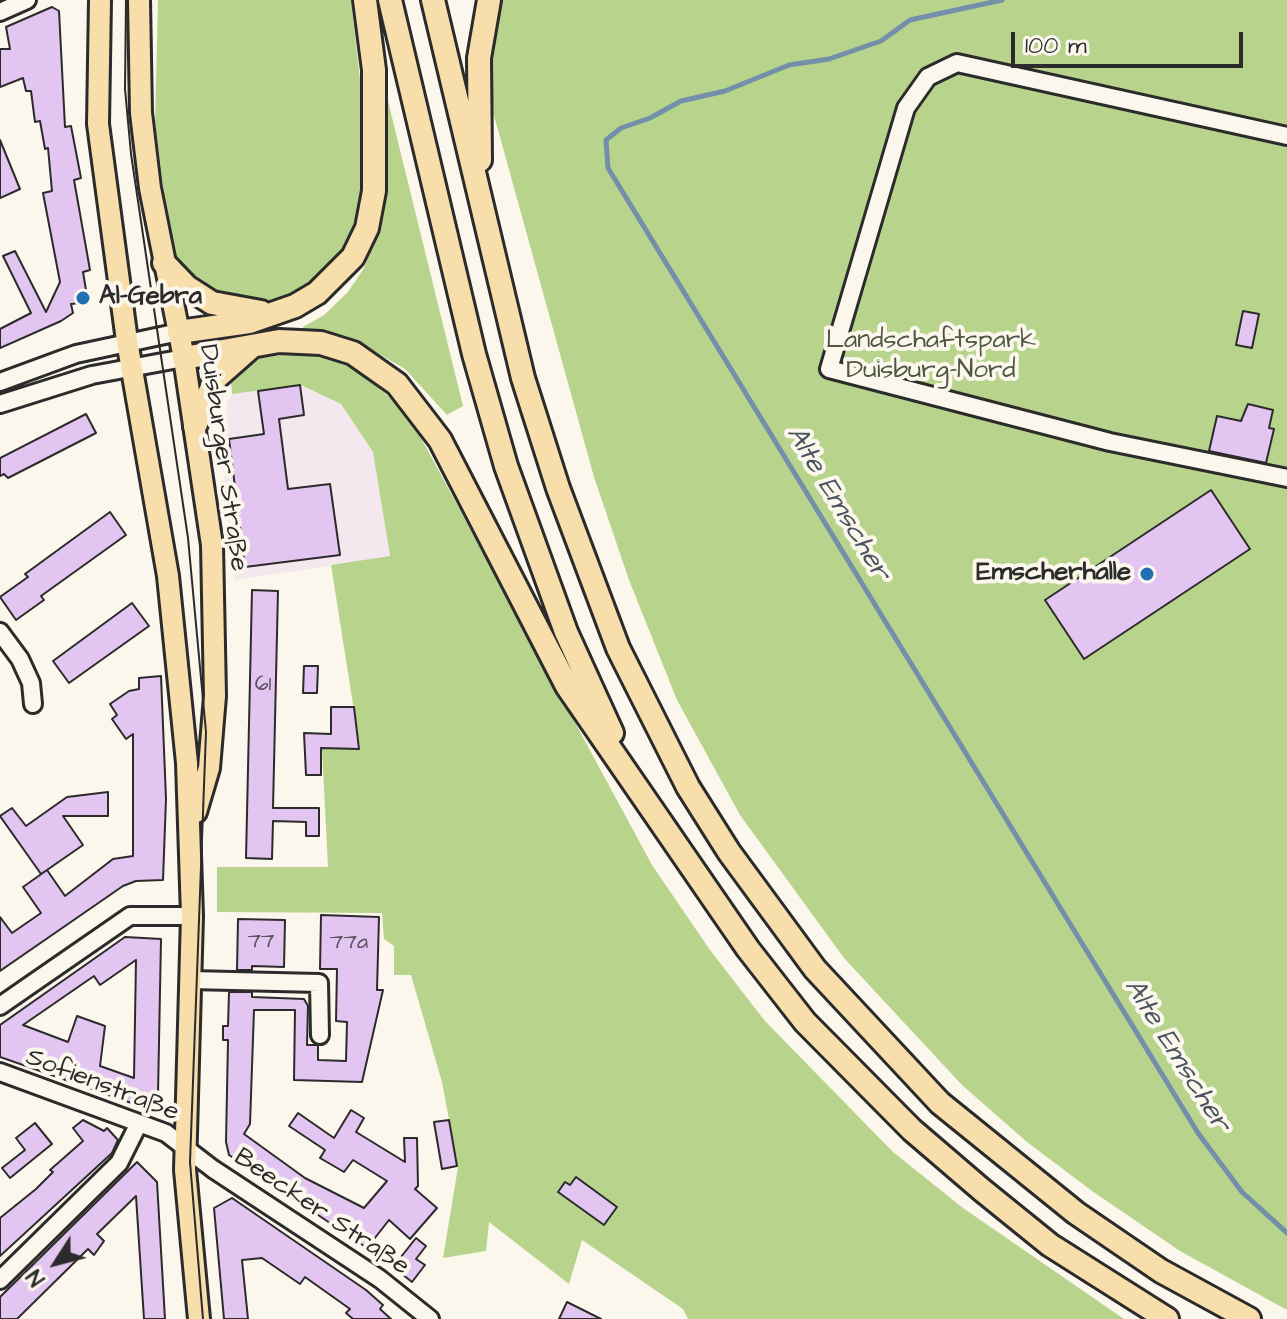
<!DOCTYPE html>
<meta charset="utf-8">
<style>
body{margin:0}
#map{position:relative;width:1287px;height:1319px;overflow:hidden;background:#fbf7ec;font-family:"Architects Daughter",sans-serif}
canvas{display:block}
.north{position:absolute;left:16px;top:1223px;width:80px;height:80px;-webkit-text-stroke:6px #fbf7ec;paint-order:stroke;rotate:234deg;font-size:22px;font-weight:700;line-height:32px;text-align:center;color:#2b2b2b}
.north::after{content:'';display:block;margin:auto;width:28px;height:36px;background:#2b2b2b;clip-path:polygon(50% 0,100% 100%,50% 72%,0 100%)}
.scale{position:absolute;left:1011px;top:32px;width:232px;height:36px;box-sizing:border-box;border:4px solid #2b2b2b;border-top:0;padding-left:10px;font-size:24px;line-height:28px;white-space:nowrap;color:#2b2b2b;-webkit-text-stroke:6px #fbf7ec;paint-order:stroke}
</style>
<div id="map">
<canvas width="1287" height="1319"></canvas>
<div class="north">N</div>
<div class="scale">100 m</div>
</div>
<script>
const context = document.querySelector('canvas').getContext('2d');
context.lineJoin = 'round';
function fill(path, color) {
  context.fillStyle = color;
  context.fill(path, 'evenodd');
}
function toPath(rows) {
  const path = new Path2D();
  for (const r of rows) {
    path.moveTo(r[0], r[1]);
    for (let i = 2; i < r.length; i += 2) path.lineTo(r[i], r[i + 1]);
  }
  return path;
}
function stroke(path, color, width, dash) {
  context.strokeStyle = color;
  context.lineWidth = width;
  context.lineCap = dash ? 'butt' : 'round';
  context.setLineDash(dash || []);
  context.stroke(path);
}
function write(font, color, halo, rows, align = 'center') {
  context.font = font + ' "Architects Daughter",sans-serif';
  context.lineWidth = 8;
  context.setLineDash([]);
  context.textBaseline = 'middle';
  context.strokeStyle = halo;
  context.fillStyle = color;
  for (const [text, x, y, turn = 0] of rows) {
    context.save();
    context.translate(x, y);
    context.rotate((+turn || 0) * Math.PI / 180);
    context.textAlign = isNaN(turn) ? turn : align;
    if (halo) context.strokeText(text, 0, 0);
    context.fillText(text, 0, 0);
    context.restore();
  }
}
fill(toPath([
 [301,385,341,404,373,452,390,557,234,580,223,467,227,404,232,394]
]), '#f4e8ee');
fill(toPath([
 [158,0,351,0,364,114,364,186,356,227,332,272,281,300,252,304,222,299,179,269,171,247,155,122],
 [501,0,1287,0,1287,1310,1180,1251,1092,1191,1027,1142,962,1085,844,958,740,815,677,700,629,580,594,477,490,101,490,59],
 [387,97,463,406,447,415,405,369,372,350,305,335,303,327,324,315,348,292,364,268,377,236,385,189],
 [300,353,329,358,357,370,407,412,652,865,710,950,765,1021,893,1152,963,1208,1124,1319,688,1319,683,1309,582,1240,569,1284,489,1222,486,1251,443,1258,458,1167,442,1082,411,975,394,975,394,946,384,939,382,913,217,912,217,867,328,867,322,748,360,749,331,565,390,556,373,452,341,404,301,385,232,394,230,371,252,359]
]), '#b8d48c');
stroke(toPath([
 [1002,0,910,20,881,41,829,59,789,65,725,91,681,101,650,118,621,128,606,140,608,168,1198,1133,1242,1192,1287,1233]
]), '#738faa', 5);
const building = toPath([
 [52,7,59,11,65,127,71,126,81,178,74,180,90,270,83,272,88,302,71,304,73,313,61,321,0,348,0,329,31,313,3,256,15,251,46,312,60,282,43,193,52,191,48,148,45,149,40,121,35,122,31,91,26,91,23,78,0,87,0,49,10,49,6,27,52,7],
 [0,140,20,189,0,198,0,140],
 [1243,311,1259,314,1252,348,1236,345,1243,311],
 [300,385,304,415,279,419,288,489,330,484,340,555,245,567,229,439,264,434,258,391,300,385],
 [1248,404,1273,410,1269,428,1274,429,1266,463,1209,451,1217,416,1241,421,1248,404],
 [86,414,96,433,8,478,4,474,0,476,0,458,86,414],
 [1211,490,1250,549,1084,659,1045,600,1211,490],
 [110,512,126,535,41,596,44,600,16,620,0,597,28,577,25,574,110,512],
 [252,590,278,591,273,808,319,808,319,836,306,836,306,822,273,821,272,859,246,858,252,590],
 [132,603,149,626,69,683,53,661,132,603],
 [304,666,318,666,317,693,303,693,304,666],
 [161,676,166,799,163,880,136,881,123,886,0,971,0,917,12,933,41,913,23,887,47,870,41,874,0,816,12,808,26,826,67,797,108,792,108,816,63,816,83,845,47,870,65,896,113,859,133,856,133,734,126,739,112,719,117,715,110,704,129,691,139,689,139,678,161,676],
 [331,707,354,707,359,749,321,748,321,775,306,775,304,733,331,734,331,707],
 [321,915,379,917,377,990,383,990,362,1082,294,1080,295,1010,254,1010,250,1124,244,1134,305,1178,364,1208,387,1181,353,1160,344,1172,320,1158,325,1150,289,1126,298,1113,334,1138,351,1110,364,1118,356,1132,405,1162,404,1138,417,1138,418,1186,415,1189,437,1208,410,1239,389,1220,367,1248,229,1155,226,1142,228,1040,223,1040,223,1026,228,1026,229,992,252,992,252,997,304,999,308,1006,307,1045,318,1045,318,1060,346,1061,347,1022,336,1021,337,969,320,969,321,915],
 [238,919,285,920,284,967,252,966,252,970,237,970,238,919],
 [125,937,161,939,158,1094,140,1106,0,1057,0,1025,125,937],
 [136,960,134,1078,100,1066,105,1026,77,1016,68,1042,23,1025,94,976,100,985,136,960],
 [83,1120,104,1131,107,1128,118,1140,112,1153,0,1256,0,1218,36,1189,53,1172,50,1170,83,1141,73,1128,83,1120],
 [449,1120,457,1166,442,1169,434,1122,449,1120],
 [35,1123,52,1144,10,1178,2,1168,25,1150,16,1138,35,1123],
 [137,1162,157,1182,165,1319,144,1319,136,1196,97,1234,104,1241,94,1255,88,1249,17,1319,0,1319,0,1297,137,1162],
 [576,1177,617,1207,604,1225,558,1192,565,1182,570,1185,576,1177],
 [232,1198,366,1290,383,1305,380,1309,391,1319,353,1319,346,1313,350,1309,305,1277,300,1284,262,1258,242,1260,248,1319,224,1319,214,1208,232,1198],
 [416,1238,426,1246,416,1259,425,1265,412,1282,393,1267,416,1238],
 [567,1302,601,1319,559,1319,567,1302]
]);
fill(building, '#e3c5f2');
stroke(building, '#2b2b2b', 2);
const minor = toPath([
 [0,12,27,0],
 [1287,136,957,63,928,77,906,108,829,369,1110,442,1287,478],
 [0,382,76,354,179,332],
 [0,404,92,375,184,358],
 [0,632,20,659,31,683,33,704],
 [190,980,319,983,320,1035],
 [0,1006,130,916,192,916],
 [0,1072,166,1133,213,1169,380,1279,430,1319],
 [0,1280,119,1163,139,1123]
]);
const major = toPath([
 [100,0,98,124,127,341,168,576,187,763,192,916,185,1170,199,1319],
 [139,0,141,113,150,188,184,358,212,545,215,696,209,768,196,812]
]);
const highway = toPath([
 [390,0,474,354,506,466,566,632,612,733],
 [433,0,523,378,558,488,618,648,688,787,729,852,815,969,940,1103,1076,1213,1161,1271,1249,1319],
 [480,160,479,58,489,0],
 [164,263,187,287,212,303,261,312],
 [179,332,249,322,295,306,317,293,353,257,367,228,374,191,374,70,365,0],
 [184,358,279,341,321,343,353,353,397,384,440,440,567,686,748,949,805,1022,912,1130,982,1190,1050,1245,1167,1319],
 [195,426,216,378,250,348]
]);
stroke(minor, '#2b2b2b', 22);
stroke(major, '#2b2b2b', 26);
stroke(highway, '#2b2b2b', 28);
stroke(minor, '#fbf7ec', 16);
stroke(major, '#f8deab', 20);
stroke(highway, '#f8deab', 22);
stroke(toPath([
 [126,0,125,89,131,154,188,538,206,732,190,1162,203,1319]
]), '#2b2b2b', 2);
for (const [x, y, r, color] of [
 [83,298,8,"#1f6fb2"],
 [1147,574,8,"#1f6fb2"]
]) {
  const dot = new Path2D();
  dot.arc(x, y, r, 0, 2 * Math.PI);
  context.fillStyle = color;
  context.fill(dot);
  stroke(dot, '#fbf7ec', 3);
}
write('22px', '#59525d', null, [
 ["61",263,685],
 ["77",261,942],
 ["77a",349,943]
]);
write('bold 26px', '#2b2b2b', '#fbf7ec', [
 ["Al-Gebra",99,298],
 ["Emscherhalle",1131,574,"right"]
], 'left');
write('26px', '#4e5543', '#fbf7ec', [
 ["Landschaftspark",931,342],
 ["Duisburg-Nord",931,372]
]);
write('26px', '#2b2b2b', '#fbf7ec', [
 ["Duisburger Straße",222,458,82],
 ["Sofienstraße",102,1086,21],
 ["Beecker Straße",321,1213,34]
]);
write('italic 28px', '#495460', '#fbf7ec', [
 ["Alte Emscher",837,504,59],
 ["Alte Emscher",1176,1056,58]
]);
</script>
